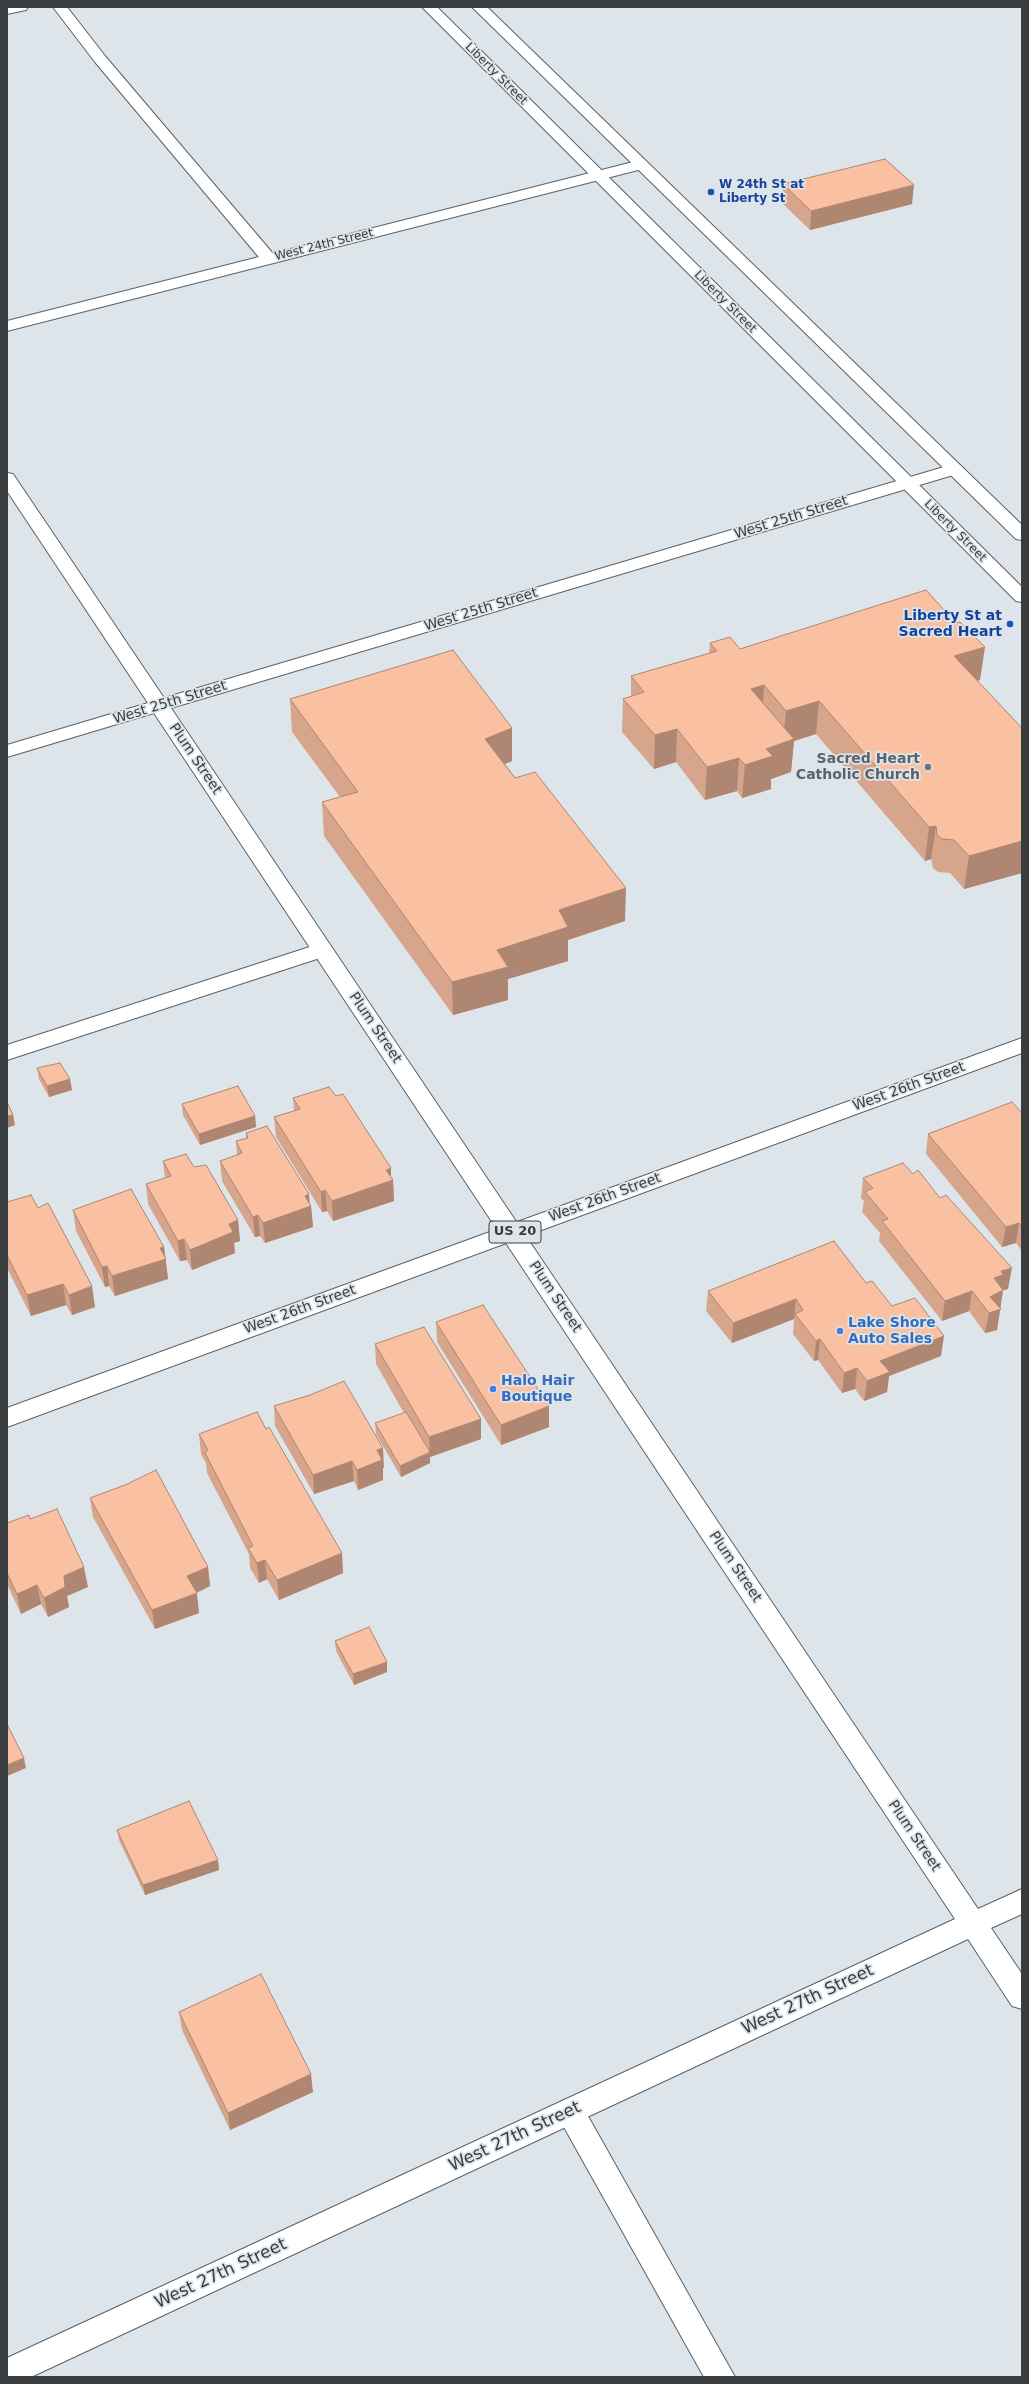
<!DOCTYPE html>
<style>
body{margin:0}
#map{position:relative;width:1029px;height:2384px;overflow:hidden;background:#dde5ea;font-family:"DejaVu Sans",sans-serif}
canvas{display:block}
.frame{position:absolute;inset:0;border:8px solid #3a3d3f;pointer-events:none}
</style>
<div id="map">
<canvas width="1029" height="2384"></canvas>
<div class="frame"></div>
</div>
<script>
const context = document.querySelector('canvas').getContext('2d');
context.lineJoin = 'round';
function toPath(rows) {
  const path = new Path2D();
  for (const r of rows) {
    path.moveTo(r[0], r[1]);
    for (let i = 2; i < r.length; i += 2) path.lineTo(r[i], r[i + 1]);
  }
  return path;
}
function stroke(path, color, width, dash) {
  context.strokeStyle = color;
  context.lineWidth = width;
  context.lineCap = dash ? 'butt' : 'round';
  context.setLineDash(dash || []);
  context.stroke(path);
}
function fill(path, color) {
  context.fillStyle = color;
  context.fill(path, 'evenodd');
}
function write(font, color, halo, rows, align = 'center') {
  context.font = font + ' "DejaVu Sans",sans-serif';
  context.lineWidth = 3.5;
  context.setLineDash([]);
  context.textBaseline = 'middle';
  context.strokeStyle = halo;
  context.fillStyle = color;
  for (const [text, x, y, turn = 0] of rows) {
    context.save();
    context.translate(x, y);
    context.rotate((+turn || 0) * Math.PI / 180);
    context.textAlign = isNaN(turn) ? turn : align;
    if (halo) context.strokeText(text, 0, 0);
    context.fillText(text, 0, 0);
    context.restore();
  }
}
const service = toPath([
 [53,7,67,7,105,56,275,256,277,259,275,262,263,262,95,62,53,7],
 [322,943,329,945,332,950,329,955,7,1060,7,1045,322,943],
 [570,2098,580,2102,735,2377,704,2377,560,2120,556,2111,560,2102,570,2098]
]);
const minor = toPath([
 [7,7,28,7,26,10,7,14,7,7],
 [641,160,649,165,646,168,7,331,7,321,641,160],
 [954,464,960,465,963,469,960,473,171,708,978,1909,1022,1889,1022,1914,991,1928,1022,1974,1022,2009,1012,2006,968,1939,31,2377,7,2377,7,2358,955,1919,154,713,7,757,7,745,148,703,7,491,7,473,13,474,164,698,954,464]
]);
const secondary = toPath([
 [422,7,437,7,1022,587,1022,602,1016,601,422,7],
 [472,7,487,7,1022,525,1022,540,1016,539,472,7]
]);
const primary = toPath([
 [1022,1038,1022,1053,7,1427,7,1408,1022,1038]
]);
stroke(service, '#5b6166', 2);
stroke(minor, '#5b6166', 2);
stroke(secondary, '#5b6166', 2);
stroke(primary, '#5b6166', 2);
fill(service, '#fff');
fill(minor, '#fff');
fill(secondary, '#fff');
fill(primary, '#fff');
fill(toPath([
 [783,184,912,204,810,230,782,203],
 [710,643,740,649,980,680,977,681,1022,728,1022,873,964,889,950,873,938,872,933,868,931,859,925,861,816,734,794,741,791,772,771,779,771,789,742,798,737,791,705,800,676,762,654,769,622,732,623,699,631,696,631,676,709,653],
 [290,699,512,728,512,761,505,764,625,921,568,940,568,961,508,979,508,1000,453,1015,324,836,322,802,340,797,292,732],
 [37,1068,72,1090,49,1097,39,1079],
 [293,1098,391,1168,391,1177,393,1180,394,1201,333,1221,327,1211,322,1212,276,1137,274,1117,294,1111],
 [182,1104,255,1116,256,1127,200,1145,183,1115],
 [1022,1113,1022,1251,1016,1243,1002,1247,926,1154,928,1134],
 [246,1133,310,1204,311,1206,313,1227,265,1243,260,1236,255,1237,222,1181,220,1161,237,1155,236,1141,246,1138],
 [163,1161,194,1167,238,1220,240,1241,234,1243,235,1253,192,1270,187,1260,180,1261,148,1204,146,1184,165,1178],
 [863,1178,1008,1289,1003,1290,997,1330,985,1333,969,1311,942,1321,879,1241,880,1233,862,1212,864,1201,861,1198],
 [7,1202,95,1307,72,1315,66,1305,31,1316,7,1268],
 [73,1210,164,1247,168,1279,115,1296,109,1286,105,1287,76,1231],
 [866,1283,892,1306,941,1356,889,1376,887,1392,864,1401,855,1389,842,1393,818,1360,814,1361,793,1334,794,1319,732,1343,706,1311,708,1291],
 [436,1322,549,1427,501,1445,437,1342],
 [375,1344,481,1439,430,1457,430,1463,401,1477,376,1434,375,1423,404,1413,376,1364],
 [310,1395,384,1468,383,1468,383,1480,358,1490,354,1481,314,1494,275,1426,274,1406],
 [199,1434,343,1573,279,1600,267,1579,259,1583,250,1568,249,1554,207,1473,206,1463,201,1454],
 [90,1498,208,1567,210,1586,196,1593,199,1613,155,1629,93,1517],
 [7,1523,88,1587,67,1596,69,1607,48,1617,41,1604,21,1614,7,1584],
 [335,1641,387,1672,354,1685,336,1651],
 [117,1830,218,1860,219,1870,145,1895,119,1840],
 [179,2012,313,2092,230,2130,182,2030]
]), '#d6a58b');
fill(toPath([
 [914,185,912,204,810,230,811,211],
 [985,647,980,680,950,689,954,656],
 [764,685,762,718,751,689],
 [819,701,816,734,794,741,791,772,771,779,771,789,742,798,745,765,766,749,783,743,786,711],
 [512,728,512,761,486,772,485,739],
 [677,729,676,762,654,769,655,735],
 [739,758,737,791,705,800,707,767],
 [936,826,931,859,925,861,929,827],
 [1022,841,1022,873,964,889,969,856],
 [626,888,625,921,568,940,568,961,508,979,508,1000,453,1015,452,982,497,950,559,910],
 [70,1079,72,1090,49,1097,47,1086],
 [13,1115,15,1125,7,1128,7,1116],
 [255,1116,256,1127,200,1145,199,1134],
 [391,1168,391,1181,393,1180,394,1201,333,1221,332,1201],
 [325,1190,327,1211,322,1212,321,1192],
 [309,1194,310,1207,311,1206,313,1227,265,1243,263,1223,305,1196],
 [258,1215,260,1236,255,1237,253,1217],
 [238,1220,240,1241,234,1243,235,1253,192,1270,190,1250,229,1224],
 [1019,1223,1016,1243,1002,1247,1006,1227],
 [184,1239,187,1260,180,1261,178,1241],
 [164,1247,168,1279,115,1296,112,1276,160,1248],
 [107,1266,109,1286,105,1287,102,1267],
 [1012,1268,1008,1289,1000,1291,1003,1290,997,1330,985,1333,989,1313,988,1312,994,1278,1001,1271],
 [63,1284,66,1305,31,1316,27,1295],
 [92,1286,95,1307,72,1315,69,1295],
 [972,1291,969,1311,942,1321,945,1301],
 [796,1299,794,1319,732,1343,733,1323],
 [944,1336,941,1356,889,1376,887,1392,864,1401,867,1381,880,1361],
 [820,1339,818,1360,814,1361,816,1341],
 [857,1368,855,1389,842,1393,844,1373],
 [549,1406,549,1427,501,1445,501,1425],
 [481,1419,481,1439,430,1457,430,1463,401,1477,400,1466,430,1453,429,1437],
 [383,1448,384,1468,383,1468,383,1480,358,1490,357,1470,377,1450],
 [352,1461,354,1481,314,1494,313,1475],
 [342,1553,343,1573,279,1600,277,1580],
 [265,1560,267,1579,259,1583,257,1563],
 [84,1567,88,1587,67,1596,69,1607,48,1617,44,1598,64,1576],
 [208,1567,210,1586,190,1596,187,1576],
 [37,1585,41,1604,21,1614,17,1594],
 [197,1593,199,1613,155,1629,152,1610],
 [387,1662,387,1672,354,1685,353,1674],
 [24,1758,26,1768,7,1776,7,1765],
 [218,1860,219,1870,145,1895,143,1885],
 [311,2074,313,2092,230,2130,228,2113]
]), '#ae8671');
const building = toPath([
 [885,159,914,185,811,211,783,184,885,159],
 [926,590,956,623,960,622,985,647,954,656,1022,728,1022,841,969,856,954,840,942,839,937,835,936,826,929,827,819,701,786,711,764,685,751,689,794,739,766,749,773,756,745,765,739,758,707,767,677,729,655,735,623,699,644,692,631,676,717,651,710,643,730,637,740,649,926,590],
 [453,650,512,728,485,739,515,778,535,772,626,888,559,910,568,927,497,950,508,967,452,982,322,802,358,792,290,699,453,650],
 [60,1063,70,1079,47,1086,37,1068,60,1063],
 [238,1086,255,1116,199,1134,182,1104,238,1086],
 [329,1087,336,1096,343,1094,391,1168,386,1170,393,1180,332,1201,325,1190,321,1192,274,1117,300,1109,293,1098,329,1087],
 [7,1102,13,1115,7,1116,7,1102],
 [1012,1102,1022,1113,1022,1226,1019,1223,1006,1227,928,1134,1012,1102],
 [267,1126,309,1194,305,1196,311,1206,263,1223,258,1215,253,1217,220,1161,242,1153,236,1141,248,1138,246,1133,267,1126],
 [186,1154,194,1167,206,1165,238,1220,229,1224,233,1232,190,1250,184,1239,178,1241,146,1184,171,1176,163,1161,186,1154],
 [903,1163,913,1174,918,1170,940,1198,946,1195,1012,1268,1001,1271,1003,1275,994,1278,1003,1290,990,1297,1001,1309,989,1313,972,1291,945,1301,882,1221,888,1219,865,1192,873,1188,863,1178,903,1163],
 [131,1189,164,1247,160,1248,166,1259,112,1276,107,1266,102,1267,73,1210,131,1189],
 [31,1195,38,1208,48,1203,92,1286,69,1295,63,1284,27,1295,7,1255,7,1202,31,1195],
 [834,1241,866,1283,872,1281,892,1306,915,1298,944,1336,880,1361,890,1372,867,1381,857,1368,844,1373,820,1339,816,1341,795,1314,803,1310,796,1299,733,1323,708,1291,834,1241],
 [483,1305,549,1406,501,1425,436,1322,483,1305],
 [424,1327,481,1419,429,1437,375,1344,424,1327],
 [344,1381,383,1448,377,1450,382,1460,357,1470,352,1461,313,1475,274,1406,310,1395,344,1381],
 [257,1412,266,1429,269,1427,342,1553,277,1580,265,1560,257,1563,248,1548,253,1546,205,1453,208,1450,199,1434,257,1412],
 [406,1412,430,1452,400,1466,375,1423,406,1412],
 [156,1470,208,1567,187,1576,197,1593,152,1610,90,1498,125,1485,156,1470],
 [57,1509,84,1567,64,1576,65,1587,44,1598,37,1585,17,1594,7,1573,7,1523,29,1515,30,1519,57,1509],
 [369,1627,387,1662,353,1674,335,1641,369,1627],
 [7,1724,24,1758,7,1765,7,1724],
 [189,1801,218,1860,143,1885,117,1830,189,1801],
 [261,1974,311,2074,228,2113,179,2012,261,1974]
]);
fill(building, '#f9c0a2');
stroke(building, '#ae8671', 1);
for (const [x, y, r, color] of [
 [711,192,4,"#1a4fb4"],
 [1010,624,4,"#1a4fb4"],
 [928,767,4,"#6b7280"],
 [840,1331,4,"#3f7fe0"],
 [493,1389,4,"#3f7fe0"]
]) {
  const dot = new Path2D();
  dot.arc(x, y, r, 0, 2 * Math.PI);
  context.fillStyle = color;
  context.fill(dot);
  stroke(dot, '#dde5ea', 1.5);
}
write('12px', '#3a3d3f', '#dde5ea', [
 ["Liberty Street",496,74,45],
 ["West 24th Street",324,245,-14],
 ["Liberty Street",725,302,45],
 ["Liberty Street",955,531,45]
]);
write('bold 12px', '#164399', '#dde5ea', [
 ["W 24th St at",719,185],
 ["Liberty St",719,199]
], 'left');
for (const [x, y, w] of [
 [515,1232,52]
]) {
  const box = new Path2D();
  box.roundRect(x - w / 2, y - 11, w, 22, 3);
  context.fillStyle = '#dde5ea';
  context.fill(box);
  stroke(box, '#3a3d3f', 1);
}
write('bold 13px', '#3a3d3f', null, [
 ["US 20",515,1232]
]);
write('14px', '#3a3d3f', '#dde5ea', [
 ["West 25th Street",791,518,-17],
 ["West 25th Street",481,610,-17],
 ["West 25th Street",170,703,-17],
 ["Plum Street",195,759,56],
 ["Plum Street",375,1028,56],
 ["West 26th Street",909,1087,-20],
 ["West 26th Street",605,1198,-20],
 ["Plum Street",555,1297,56],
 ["West 26th Street",300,1310,-20],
 ["Plum Street",735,1567,56],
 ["Plum Street",914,1836,56]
]);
write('bold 14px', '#164399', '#dde5ea', [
 ["Liberty St at",1002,616],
 ["Sacred Heart",1002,632]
], 'right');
write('bold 14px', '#5b616d', '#dde5ea', [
 ["Sacred Heart",920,759],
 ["Catholic Church",920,775]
], 'right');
write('bold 14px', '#366cbe', '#dde5ea', [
 ["Lake Shore",848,1323],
 ["Auto Sales",848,1339],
 ["Halo Hair",501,1381],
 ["Boutique",501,1397]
], 'left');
write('17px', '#3a3d3f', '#dde5ea', [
 ["West 27th Street",808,2000,-25],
 ["West 27th Street",515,2137,-25],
 ["West 27th Street",221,2274,-25]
]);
</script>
